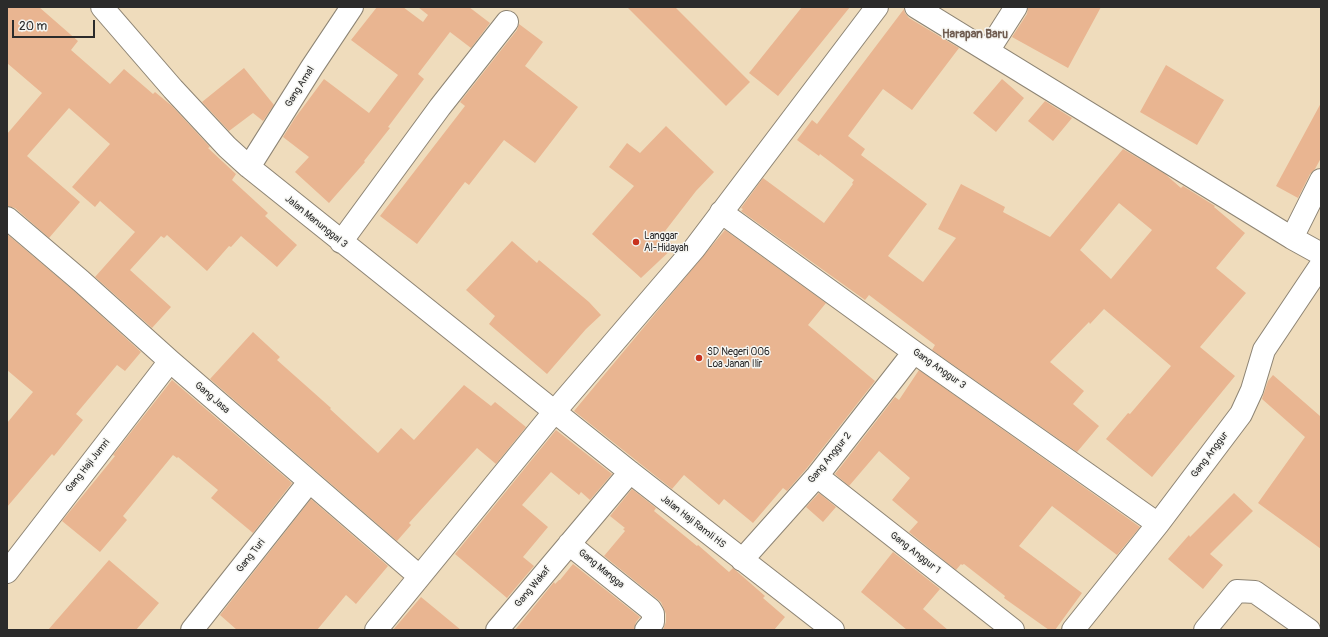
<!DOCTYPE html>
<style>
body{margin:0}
#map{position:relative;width:1328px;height:637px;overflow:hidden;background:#efdcbc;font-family:Pangolin,sans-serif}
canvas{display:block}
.frame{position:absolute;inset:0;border:8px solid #2b2b2b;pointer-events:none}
.scale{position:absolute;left:12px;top:20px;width:83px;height:18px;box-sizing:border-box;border:2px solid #2b2b2b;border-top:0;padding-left:5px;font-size:12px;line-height:14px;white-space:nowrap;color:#2b2b2b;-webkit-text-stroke:3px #f6f6f2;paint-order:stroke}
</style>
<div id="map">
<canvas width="1328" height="637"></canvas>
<div class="frame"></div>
<div class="scale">20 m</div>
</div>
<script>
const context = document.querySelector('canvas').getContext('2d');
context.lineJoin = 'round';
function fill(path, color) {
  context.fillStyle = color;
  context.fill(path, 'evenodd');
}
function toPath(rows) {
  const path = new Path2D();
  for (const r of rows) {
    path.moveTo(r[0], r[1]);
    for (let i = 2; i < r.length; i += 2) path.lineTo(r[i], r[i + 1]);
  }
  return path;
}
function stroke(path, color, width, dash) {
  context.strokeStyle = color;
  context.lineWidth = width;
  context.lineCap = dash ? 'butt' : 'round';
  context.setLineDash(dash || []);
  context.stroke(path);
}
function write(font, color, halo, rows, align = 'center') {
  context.font = font + ' Pangolin,sans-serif';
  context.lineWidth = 3;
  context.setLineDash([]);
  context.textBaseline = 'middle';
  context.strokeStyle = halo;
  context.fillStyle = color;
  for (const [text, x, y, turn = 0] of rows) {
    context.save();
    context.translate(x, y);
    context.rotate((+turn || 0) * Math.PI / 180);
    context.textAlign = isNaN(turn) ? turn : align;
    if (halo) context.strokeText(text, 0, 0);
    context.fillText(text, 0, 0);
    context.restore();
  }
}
fill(toPath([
 [7,7,39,7,78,41,71,50,110,84,124,69,153,94,155,92,172,106,210,147,208,148,236,174,232,180,268,213,265,216,297,245,277,267,241,236,231,247,229,246,207,271,167,235,164,238,161,236,130,270,171,307,152,328,95,277,135,232,100,201,95,207,72,187,110,144,69,108,27,156,80,202,49,238,15,208,7,206,7,134,42,93,7,63],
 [377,7,403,7,423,22,428,15,418,7,469,7,490,23,471,48,450,32,418,74,424,79,388,127,390,128,364,161,365,162,329,203,295,172,309,157,283,137,295,118,324,79,369,113,398,75,351,40],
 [627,7,675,7,750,82,726,106],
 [802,7,850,7,778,96,749,73],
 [1028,7,1101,7,1068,68,1012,37,1027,14],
 [904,9,905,13,909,18,959,48,912,110,883,89,848,136,865,149,861,155,927,204,888,256,923,282,956,238,938,229,961,184,1005,207,1003,212,1050,237,1123,149,1165,174,1181,188,1183,186,1215,206,1214,207,1245,233,1216,268,1246,293,1200,347,1235,376,1152,477,1106,439,1128,413,1130,414,1171,366,1104,309,1090,324,1089,322,1050,362,1084,391,1073,404,1099,426,1077,452,932,350,935,345,869,295,865,300,741,211,743,209,741,208,763,178,824,223,853,184,852,183,854,180,820,154,819,156,797,140,812,120,817,124],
 [1119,203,1152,230,1111,279,1080,250],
 [519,24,543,42,525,66,578,107,535,163,504,140,469,185,465,182,417,244,380,216,465,106,460,102,517,30],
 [1166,65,1224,100,1197,145,1140,112],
 [244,68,274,105,263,121,253,113,229,131,202,102],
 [1002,79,1024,98,996,132,973,113],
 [1045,101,1072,118,1053,141,1028,121],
 [1321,103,1321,158,1315,169,1310,174,1298,198,1276,186],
 [666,126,714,172,696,191,662,235,675,246,641,278,592,234,634,186,609,167,627,143,640,153],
 [725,230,826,303,808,325,875,381,807,468,787,491,783,488,753,523,724,499,719,505,684,475,672,489,574,411],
 [7,234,73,290,141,352,125,371,117,365,76,414,83,420,54,456,52,454,7,507,7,423,33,392,7,370],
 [512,241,537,263,539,260,589,302,601,315,586,329,547,374,489,324,495,316,466,290],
 [253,332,280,357,277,360,331,408,330,409,378,453,401,428,414,440,464,385,491,406,495,402,526,427,496,464,477,448,409,523,411,525,397,541,210,379],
 [919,370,1140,527,1117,555,1052,506,1019,546,1082,593,1055,630,1049,630,1004,598,1005,596,964,564,962,565,961,564,956,570,909,532,918,522,892,500,910,478,879,451,849,486,835,474,895,397,899,400],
 [1273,375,1320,416,1321,414,1321,549,1258,503,1305,437,1262,399,1268,381],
 [172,380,292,483,253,533,211,498,218,490,178,457,177,458,173,455,123,516,127,520,100,552,62,521,115,456,113,455],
 [556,430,612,474,590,500,581,492,579,495,551,472,522,505,548,527,523,557,534,566,507,598,455,554],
 [632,489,656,508,654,511,697,546,698,545,729,572,733,568,765,596,763,598,785,617,774,630,663,630,666,622,666,614,661,602,604,556,625,531,623,529,625,528,610,516],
 [819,493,836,507,823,522,806,507],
 [1234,493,1253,511,1210,554,1223,565,1203,589,1168,559,1189,535,1190,537],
 [311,499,388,566,356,604,346,595,317,630,237,630,220,615],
 [893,552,940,589,923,609,948,630,907,630,861,592],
 [109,560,159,603,136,630,48,630],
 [573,564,640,617,636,622,634,630,515,630,554,582,555,584,559,580,560,580],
 [421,597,461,630,393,630]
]), '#e9b591');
const street = toPath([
 [102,7,173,89,227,147,249,167,630,472,833,630],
 [916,7,1292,238,1321,254],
 [988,51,1016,7],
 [249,167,312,67,352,7],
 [721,212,914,352,1158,524],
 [7,218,81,281,170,361,419,576],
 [1292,238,1321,180],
 [341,242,440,107,507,22],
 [817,476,1013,630],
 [569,544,650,609,653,614,653,622,646,630],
 [742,560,817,476,914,352],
 [7,572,170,361],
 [192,630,309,482],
 [376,630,555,411,694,249,877,7],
 [497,630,630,472],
 [1073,630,1158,524,1241,414,1252,390,1264,350,1321,265],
 [1205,630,1237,591,1255,592,1309,630]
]);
stroke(street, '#8d8474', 24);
stroke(street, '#fff', 22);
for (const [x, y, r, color] of [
 [636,242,4,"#c8321e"],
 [699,358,4,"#c8321e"]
]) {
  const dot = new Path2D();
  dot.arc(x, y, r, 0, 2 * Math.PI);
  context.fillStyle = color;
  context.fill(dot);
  stroke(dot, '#f6f6f2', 1.5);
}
write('10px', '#2b2b2b', '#f6f6f2', [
 ["Gang Amal",300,87,-58],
 ["Jalan Manunggal 3",316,222,39],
 ["Gang Anggur 3",939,369,35],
 ["Gang Jasa",212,398,41],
 ["Gang Anggur",1210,455,-53],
 ["Gang Anggur 2",830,458,-51],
 ["Gang Haji Jumri",88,466,-52],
 ["Jalan Haji Ramli HS",693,522,38],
 ["Gang Anggur 1",915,553,38],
 ["Gang Turi",251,556,-52],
 ["Gang Mangga",601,569,39],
 ["Gang Wakaf",533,587,-50]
]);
write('10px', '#2b2b2b', '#f6f6f2', [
 ["Langgar",644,236],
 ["Al-Hidayah",644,248],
 ["SD Negeri 006",707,352],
 ["Loa Janan Ilir",707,364]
], 'left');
write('bold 12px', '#6e5b4f', '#f6f6f2', [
 ["Harapan Baru",975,35]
]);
</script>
